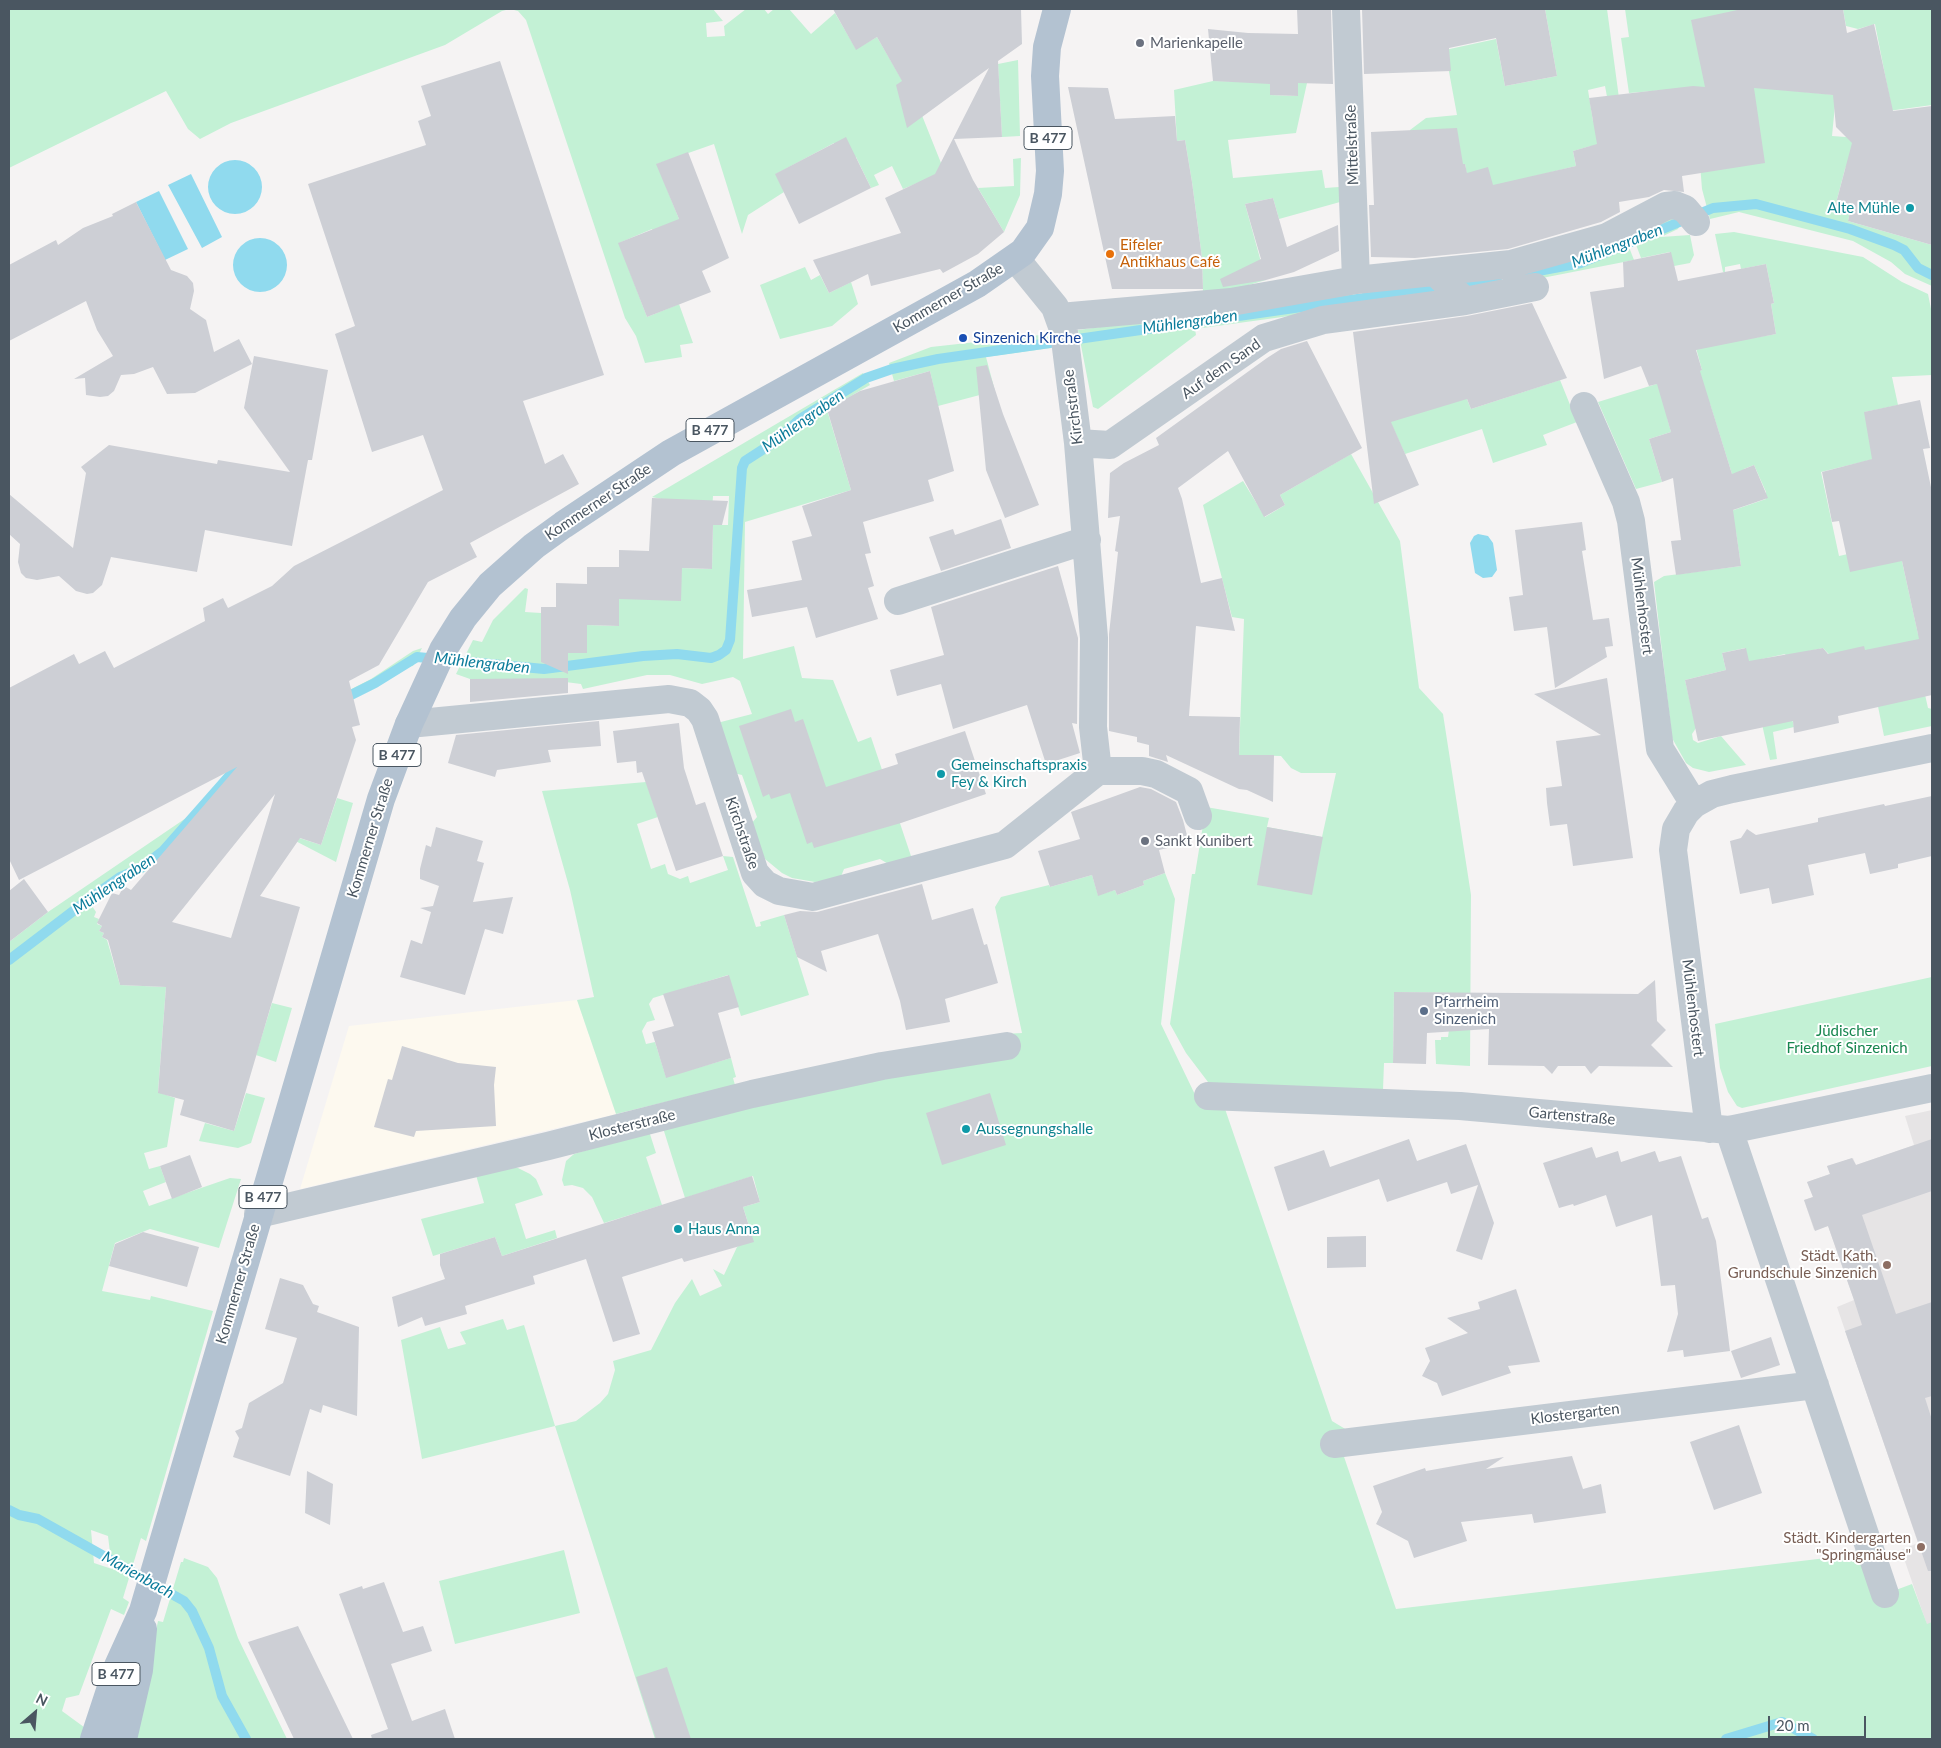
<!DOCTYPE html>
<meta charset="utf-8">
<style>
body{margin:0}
#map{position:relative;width:1941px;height:1748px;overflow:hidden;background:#f5f3f3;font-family:Lato,sans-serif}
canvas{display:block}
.frame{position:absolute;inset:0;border:10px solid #4a5661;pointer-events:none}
.north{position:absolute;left:10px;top:1688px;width:50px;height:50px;-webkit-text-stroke:4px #fff;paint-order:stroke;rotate:27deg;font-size:14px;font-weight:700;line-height:20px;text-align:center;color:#4a5661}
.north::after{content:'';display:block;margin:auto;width:18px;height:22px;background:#4a5661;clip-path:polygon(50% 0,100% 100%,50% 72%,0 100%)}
.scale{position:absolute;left:1768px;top:1716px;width:98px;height:22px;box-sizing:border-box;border:2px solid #4a5661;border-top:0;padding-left:6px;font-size:15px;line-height:18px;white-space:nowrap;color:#4a5661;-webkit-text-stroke:4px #fff;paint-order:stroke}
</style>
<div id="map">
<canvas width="1941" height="1748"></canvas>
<div class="frame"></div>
<div class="north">N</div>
<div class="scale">20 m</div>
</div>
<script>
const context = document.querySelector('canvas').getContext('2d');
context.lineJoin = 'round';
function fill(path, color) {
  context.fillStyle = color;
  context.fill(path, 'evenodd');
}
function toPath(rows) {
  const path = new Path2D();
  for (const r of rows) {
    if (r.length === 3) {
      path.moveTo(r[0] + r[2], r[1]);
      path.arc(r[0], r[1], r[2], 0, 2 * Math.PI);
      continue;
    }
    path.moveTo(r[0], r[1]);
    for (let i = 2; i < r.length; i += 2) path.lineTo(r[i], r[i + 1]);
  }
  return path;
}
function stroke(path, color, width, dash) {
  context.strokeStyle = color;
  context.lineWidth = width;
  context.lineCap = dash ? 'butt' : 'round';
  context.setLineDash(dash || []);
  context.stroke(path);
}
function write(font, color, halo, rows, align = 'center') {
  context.font = font + ' Lato,sans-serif';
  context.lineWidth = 4;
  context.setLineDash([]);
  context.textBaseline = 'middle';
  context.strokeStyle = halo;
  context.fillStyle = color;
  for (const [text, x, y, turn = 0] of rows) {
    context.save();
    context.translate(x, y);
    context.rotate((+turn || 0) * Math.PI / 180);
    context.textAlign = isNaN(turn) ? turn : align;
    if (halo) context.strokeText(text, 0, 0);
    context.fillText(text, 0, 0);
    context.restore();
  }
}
fill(toPath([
 [577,1000,616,1114,300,1189,349,1026]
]), '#fdf9ef');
fill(toPath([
 [1932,1110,1932,1622,1927,1625,1901,1550,1918,1543,1837,1307,1854,1300,1828,1226,1814,1230,1804,1200,1813,1197,1807,1182,1830,1174,1827,1166,1853,1158,1856,1165,1914,1145,1905,1116]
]), '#e6e4e5');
fill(toPath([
 [9,9,713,9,723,21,706,23,707,37,725,36,724,26,746,9,764,9,768,14,774,9,789,9,811,34,835,13,856,49,877,37,913,99,915,98,951,188,920,182,903,189,892,166,874,175,879,185,871,188,856,157,845,163,834,143,776,174,784,192,748,215,742,234,714,144,657,164,685,234,662,256,652,229,619,243,647,317,679,304,693,343,680,345,682,357,645,363,636,336,625,318,526,20,518,11,510,9,502,11,445,45,231,123,200,139,188,129,166,91,9,168],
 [1545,9,1607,9,1626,150,1591,146,1573,151,1576,166,1470,192,1465,164,1429,165,1410,144,1410,130,1426,118,1457,115,1445,50,1496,39,1505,86,1557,76],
 [1605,86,1611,118,1593,121,1588,90],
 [1625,9,1739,9,1754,87,1836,95,1832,136,1860,138,1845,169,1835,207,1850,212,1848,221,1932,245,1932,286,1905,274,1891,262,1853,241,1739,212,1710,219,1702,189,1698,139,1701,87,1629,93,1621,38,1629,37],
 [1843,9,1932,9,1932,105,1888,111,1890,100,1875,24,1858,29,1846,26],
 [1018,60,1020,136,1002,137,998,64],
 [1213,81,1270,82,1270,95,1297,96,1298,83,1307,83,1296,133,1228,140,1233,178,1322,170,1325,188,1339,187,1340,202,1279,219,1273,198,1245,204,1266,280,1242,287,1230,295,1203,291,1202,258,1192,182,1185,140,1177,141,1174,90],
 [1021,158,1020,195,1004,232,978,188,1014,186,1013,159],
 [1666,214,1680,225,1678,229,1661,237,1690,235,1694,255,1690,263,1674,266,1670,252,1641,258,1632,234],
 [1734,232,1863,257,1902,282,1928,294,1932,314,1932,375,1892,377,1898,405,1865,412,1874,459,1821,472,1839,556,1898,543,1918,634,1932,631,1932,638,1922,640,1915,650,1928,708,1932,709,1932,726,1884,736,1872,677,1840,666,1823,648,1786,656,1785,654,1762,659,1785,687,1794,727,1773,732,1777,759,1770,760,1745,648,1722,653,1726,670,1685,680,1696,728,1692,734,1693,740,1698,743,1721,736,1746,765,1709,772,1693,768,1686,763,1672,738,1654,582,1664,576,1741,566,1736,532,1722,514,1766,499,1766,492,1754,465,1744,469,1737,490,1710,404,1667,417,1671,432,1649,439,1662,482,1636,489,1598,402,1702,370,1696,348,1776,334,1771,304,1774,303,1766,264,1741,269,1740,264,1725,267,1725,272,1723,272,1715,234],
 [1625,237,1634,260,1537,279,1534,265],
 [805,267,811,280,820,275,829,293,851,282,858,304,832,326,780,339,760,285],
 [1435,282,1448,295,1363,306,1362,292],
 [1353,293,1355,307,1195,329,1196,335,1098,409,1093,407,1078,330],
 [1049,334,1051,348,986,357,995,391,938,406,930,371,894,381,889,363,931,347],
 [863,373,870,385,827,410,851,490,745,522,743,659,794,646,802,678,833,680,858,742,871,737,912,859,890,865,880,859,844,869,840,879,815,882,792,878,782,873,765,859,759,847,751,824,757,817,742,775,733,773,717,723,752,714,740,681,733,677,702,684,670,675,647,675,583,689,581,684,542,679,470,679,456,674,473,640,482,642,493,620,525,588,528,589,525,612,541,613,541,653,586,653,587,625,618,626,619,579,681,568,712,569,713,525,728,525,729,496,713,496,712,510,652,497],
 [1560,380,1577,422,1543,435,1547,445,1493,463,1482,429,1405,454,1384,408,1461,385,1471,409],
 [1351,454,1400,541,1419,688,1443,714,1471,895,1470,1066,1436,1064,1435,1040,1441,1040,1441,1037,1448,1037,1454,993,1394,992,1393,1063,1384,1063,1383,1090,1229,1088,1208,1082,1186,1053,1170,1024,1192,874,1195,874,1206,807,1269,818,1267,827,1322,837,1336,773,1301,773,1291,768,1281,756,1239,755,1244,619,1232,617,1203,505,1243,481,1265,517,1285,505,1280,495],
 [422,648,413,666,404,667,330,709,154,867,151,865,146,871,90,903,96,912,94,917,99,919,97,924,102,926,99,931,104,933,102,937,107,940,120,985,166,987,158,1092,175,1098,167,1147,144,1153,149,1169,160,1166,166,1182,143,1191,149,1206,230,1178,241,1179,219,1248,150,1229,115,1243,102,1291,150,1300,151,1296,213,1311,146,1541,141,1538,123,1598,129,1602,124,1615,111,1609,79,1695,66,1698,62,1711,88,1730,85,1739,9,1739,9,942,48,912,186,818,213,789,249,741,371,679,413,651],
 [91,1530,108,1536,112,1569,94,1563],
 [646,782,658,817,637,824,651,869,665,864,668,874,680,879,688,876,690,883,728,870,723,856,733,857,756,927,761,926,760,922,784,915,809,995,741,1016,728,975,653,998,649,1004,655,1020,647,1022,642,1031,646,1044,655,1042,666,1077,731,1058,736,1077,733,1078,735,1085,616,1114,577,1000,594,997,570,890,542,791],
 [337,798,353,803,336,862,284,835,284,833,321,845],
 [1165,873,1175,899,1161,1024,1201,1107,1224,1106,1332,1421,1352,1433,1341,1448,1396,1609,1860,1554,1885,1594,1912,1584,1927,1624,1932,1622,1932,1739,655,1739,555,1426,422,1459,401,1340,440,1327,448,1349,466,1344,460,1332,503,1319,507,1330,524,1325,555,1426,576,1421,600,1403,608,1394,615,1370,613,1361,651,1350,675,1303,692,1279,700,1296,722,1286,713,1269,724,1275,737,1247,752,1235,743,1207,760,1202,753,1176,685,1198,663,1128,1004,1034,1022,1033,995,907,1001,897,1049,885,1050,887,1092,875,1098,895,1115,890,1117,895,1144,885,1143,881],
 [1932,977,1932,1066,1742,1108,1737,1106,1728,1092,1720,1068,1715,1024],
 [272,1003,292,1008,276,1062,256,1055],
 [246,1093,265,1098,251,1143,238,1148,199,1141,205,1123,234,1131],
 [649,1131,656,1153,646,1157,662,1205,604,1223,592,1197,583,1188,572,1185,564,1186,562,1180,566,1161,574,1154],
 [507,1168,518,1168,530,1174,536,1179,543,1195,515,1204,526,1239,555,1230,557,1238,502,1256,495,1237,433,1256,421,1219,484,1203,476,1175],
 [564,1550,580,1613,455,1644,439,1581],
 [184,1558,208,1567,217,1578,238,1638,287,1739,134,1739,158,1621,163,1622,181,1562,183,1562]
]), '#c3f1d5');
fill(toPath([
 [235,187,27],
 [191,174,222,237,202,248,168,185],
 [159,191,188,249,165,260,136,202],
 [260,265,27],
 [1478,534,1488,536,1493,543,1497,570,1492,577,1483,578,1475,573,1470,543,1474,536]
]), '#90daee');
stroke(toPath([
 [1511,276,1581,263,1713,208,1756,204,1850,229,1894,245,1904,250,1918,268,1932,275],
 [341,700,375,683,417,657,544,669,643,656,677,654,711,658,719,655,726,650,730,640,742,468,745,461,776,441,800,419,866,378,892,369,938,359,1497,279],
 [9,960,89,899,120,877,141,868,163,851,245,758],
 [9,1510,19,1515,38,1519,184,1601,192,1611,209,1648,222,1696,246,1739],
 [1726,1739,1782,1722,1813,1739]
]), '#90daee', 10);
fill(toPath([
 [833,9,1021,9,1022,44,998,61,1002,137,954,139,973,180,1004,232,978,254,943,273,940,269,871,286,868,274,829,293,813,260,901,233,885,198,935,174,989,68,907,128,896,85,902,81,877,37,856,50],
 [1297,9,1331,9,1333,84,1298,83,1298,96,1270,95,1270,84,1213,81,1208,29,1248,33,1298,34],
 [1362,9,1545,9,1557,76,1505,86,1496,38,1449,48,1451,71,1364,74],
 [1742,9,1843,9,1847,33,1874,24,1893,111,1932,106,1932,245,1848,221,1850,212,1835,207,1852,143,1836,127,1833,95,1754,88,1765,163,1682,176,1684,192,1664,190,1649,197,1619,202,1620,212,1601,222,1508,249,1415,258,1371,257,1369,205,1374,205,1371,132,1457,128,1463,164,1465,164,1467,173,1488,167,1493,185,1576,166,1573,151,1597,144,1589,98,1693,86,1705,87,1691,20],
 [500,61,604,375,523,401,545,464,563,454,579,484,470,543,477,557,428,582,379,665,349,681,360,725,352,727,356,740,321,845,300,838,260,896,300,907,234,1131,180,1115,184,1100,158,1093,166,987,120,985,108,940,102,937,104,933,99,931,102,926,97,923,112,893,119,895,124,886,131,890,237,767,19,880,9,859,9,688,74,654,79,664,105,651,114,668,205,621,203,608,223,598,228,608,272,586,294,566,443,490,423,435,372,452,335,334,355,326,308,184,426,145,418,121,431,116,421,86],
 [275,794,231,938,172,922],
 [1068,87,1108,88,1115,119,1175,116,1177,141,1185,140,1192,182,1202,258,1203,289,1112,289],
 [846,137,871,188,799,224,775,174],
 [688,152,729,258,702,271,711,292,647,317,618,243,679,219,656,164],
 [1273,198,1287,247,1338,225,1339,251,1294,272,1266,280,1223,287,1220,279,1261,259,1245,204],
 [136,202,171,270,187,276,193,283,194,291,190,309,206,320,214,352,239,339,252,364,195,393,167,394,153,367,134,374,121,375,114,391,108,396,100,397,86,395,85,378,74,379,113,356,97,330,86,301,9,341,9,265,56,240,58,245,83,228,113,216,112,214],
 [1671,252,1678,281,1766,264,1774,303,1771,304,1776,334,1696,350,1702,370,1700,371,1732,474,1754,465,1768,498,1733,510,1741,566,1676,575,1671,541,1681,540,1673,478,1662,482,1649,439,1671,432,1657,384,1649,386,1641,366,1604,379,1590,292,1624,287,1623,262],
 [1532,303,1567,378,1471,409,1467,399,1391,422,1419,485,1374,504,1353,332,1467,316],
 [1307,341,1362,448,1280,495,1285,505,1264,517,1228,451,1178,488,1182,499,1201,583,1222,578,1235,631,1196,626,1189,716,1240,717,1239,755,1274,755,1273,802,1247,790,1239,789,1166,755,1168,762,1149,756,1149,745,1137,742,1137,737,1109,731,1109,634,1118,552,1115,551,1120,516,1108,518,1110,473,1124,463,1159,445,1156,438,1267,358,1281,349],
 [254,356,328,370,312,460,308,460,292,546,205,530,197,572,111,557,102,585,93,593,87,594,76,591,59,576,37,580,26,578,21,573,18,562,20,544,9,534,9,494,73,548,86,473,81,467,109,445,217,464,218,460,290,472,244,408],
 [987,365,1003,414,1039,505,1005,518,986,470,976,367],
 [930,371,954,471,928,480,934,501,863,522,871,553,865,554,874,586,868,588,878,619,816,638,807,607,752,617,747,590,802,580,792,541,812,536,802,506,851,490,827,409,860,391],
 [1920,400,1930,448,1923,449,1932,492,1932,695,1838,716,1839,723,1794,733,1793,721,1698,741,1685,680,1726,670,1722,653,1746,648,1749,661,1823,648,1828,654,1864,646,1865,650,1919,639,1902,561,1850,572,1839,521,1832,522,1822,472,1872,459,1864,412],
 [652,498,728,501,722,525,713,525,712,569,682,568,681,601,619,599,619,626,587,625,587,653,568,653,568,674,541,662,541,607,556,607,556,583,587,584,587,567,619,567,619,550,649,551],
 [1001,519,1011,548,941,571,929,537,953,529,955,535],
 [1582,522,1586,550,1582,551,1593,620,1609,618,1613,646,1605,647,1607,657,1555,688,1547,627,1514,631,1509,597,1523,595,1515,530],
 [1058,566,1078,638,1077,724,1072,723,1080,753,1046,764,1027,705,953,729,941,684,897,696,890,670,944,655,931,607],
 [568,678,568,693,470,702,470,679],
 [1607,678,1633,858,1573,866,1567,824,1550,826,1547,803,1546,788,1562,786,1556,741,1601,735,1534,694],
 [791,709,795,722,803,719,826,787,898,764,895,754,965,731,986,794,901,823,814,848,812,842,807,844,790,793,771,799,769,794,763,797,739,726],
 [599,721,601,746,548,750,551,762,497,770,495,777,448,763,456,735],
 [679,723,684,768,696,805,705,802,723,856,676,871,642,772,637,773,636,761,617,763,613,731],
 [1140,787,1151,789,1176,802,1183,820,1189,843,1159,850,1165,873,1143,881,1144,885,1117,895,1115,890,1098,896,1092,875,1050,887,1038,851,1080,839,1071,812],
 [1932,796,1932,856,1898,864,1898,868,1870,874,1865,853,1808,865,1814,895,1772,904,1769,888,1740,894,1730,841,1741,838,1747,829,1756,835,1818,822,1818,818,1884,804,1885,806],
 [436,827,483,841,477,861,484,863,473,902,513,897,503,934,485,929,465,995,400,977,411,940,422,944,431,912,420,908,433,906,439,886,420,879,420,869,426,845,431,847],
 [1267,827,1323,837,1312,895,1257,885],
 [24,879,48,912,9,942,9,891],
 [922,884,932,920,973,908,984,945,987,944,998,983,945,999,950,1022,906,1030,900,1001,878,934,821,951,827,972,797,957,784,915,800,911,817,912],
 [729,975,739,1007,718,1013,731,1058,666,1078,652,1032,674,1026,663,994],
 [1655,980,1657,1021,1666,1030,1651,1045,1673,1067,1599,1066,1591,1074,1585,1066,1558,1066,1552,1074,1544,1066,1488,1065,1489,1029,1427,1033,1426,1064,1393,1063,1394,992,1638,994],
 [402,1046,458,1063,496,1067,494,1085,496,1126,416,1131,414,1137,374,1127,388,1079,392,1080],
 [990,1093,1006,1145,942,1165,926,1113],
 [1409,1139,1417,1161,1466,1144,1494,1223,1482,1260,1456,1251,1478,1185,1451,1194,1447,1182,1387,1202,1379,1179,1288,1211,1274,1167,1324,1150,1330,1167],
 [1932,1139,1932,1191,1862,1215,1896,1314,1932,1302,1932,1396,1925,1398,1932,1420,1932,1571,1928,1571,1845,1331,1862,1325,1854,1300,1828,1226,1815,1231,1804,1200,1813,1197,1807,1182,1830,1174,1827,1166,1852,1158,1856,1165],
 [1592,1147,1596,1158,1618,1151,1621,1162,1655,1151,1659,1162,1681,1156,1702,1219,1708,1217,1716,1241,1730,1351,1684,1357,1683,1350,1667,1352,1678,1314,1675,1285,1661,1286,1652,1215,1616,1227,1606,1195,1574,1206,1573,1204,1559,1208,1543,1163],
 [190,1155,202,1187,172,1199,160,1166],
 [752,1176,760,1202,743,1207,754,1242,684,1262,682,1258,622,1277,640,1334,613,1342,586,1259,533,1276,535,1284,465,1306,467,1314,425,1326,422,1317,398,1327,392,1297,445,1279,440,1265,440,1254,495,1237,502,1256],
 [143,1232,199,1247,187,1287,109,1266,115,1244],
 [1366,1236,1366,1267,1327,1268,1327,1237],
 [280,1278,303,1285,313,1304,319,1306,317,1312,359,1327,357,1416,323,1405,321,1413,310,1409,290,1476,233,1457,239,1438,235,1431,242,1428,249,1403,283,1383,297,1338,265,1329],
 [1516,1289,1540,1362,1508,1366,1511,1373,1442,1396,1437,1383,1422,1376,1430,1361,1425,1348,1468,1333,1447,1318,1480,1309,1478,1302],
 [1771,1337,1780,1365,1741,1378,1731,1351],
 [1739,1425,1762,1493,1714,1510,1690,1442],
 [1572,1456,1583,1489,1601,1484,1606,1513,1534,1523,1532,1514,1461,1522,1467,1541,1414,1558,1408,1541,1376,1524,1382,1512,1373,1486,1425,1468,1426,1471,1504,1457,1486,1469],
 [307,1471,333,1484,330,1525,305,1513],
 [384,1582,403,1632,423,1626,432,1651,391,1664,412,1721,445,1709,455,1739,372,1739,371,1735,388,1729,339,1594,362,1586,363,1589],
 [298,1626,353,1739,294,1739,248,1642],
 [667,1667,691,1739,656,1739,636,1677]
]), '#cdcfd5');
stroke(toPath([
 [1346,9,1356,280],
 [1016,259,1055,307,1064,332,1078,443,1094,638,1093,727,1098,771],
 [1465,301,1535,287],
 [1060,317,1231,302,1356,280,1511,264,1607,237,1666,206,1675,205,1685,209,1696,222],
 [1584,406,1626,502,1631,521,1660,749,1694,804,1686,812,1676,829,1673,850,1709,1129],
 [1078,443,1110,445,1264,338,1323,320,1465,301,1436,273],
 [898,601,1087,540],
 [409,724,669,699,690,703,699,710,705,719,755,873,765,884,779,891,813,897,1005,845,1098,771,1142,771,1156,774,1189,791,1198,816],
 [1694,804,1712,794,1732,789,1932,748],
 [1208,1096,1460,1106,1729,1130,1932,1088],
 [1729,1130,1885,1594],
 [258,1214,548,1146,752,1094,882,1066,1007,1046],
 [1334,1444,1815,1385]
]), '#c1cad2', 28);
stroke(toPath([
 [94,1739,118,1666,143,1611,381,799,409,724,443,650,463,618,490,585,534,546,563,525,671,453,977,284,1023,252,1040,228,1048,194,1050,171,1045,76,1047,47,1057,9],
 [123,1739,139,1670,143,1629]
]), '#b3c2d1', 28);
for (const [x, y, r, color] of [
 [1140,43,5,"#6b7280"],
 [1910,208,5,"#0f9aa8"],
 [1110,254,5,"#e8710a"],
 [963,338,5,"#1a4fb4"],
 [941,774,5,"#0f9aa8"],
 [1145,841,5,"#6b7280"],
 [1424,1011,5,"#5c6f8a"],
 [966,1129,5,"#0f9aa8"],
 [678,1229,5,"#0f9aa8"],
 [1887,1265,5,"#8d6e63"],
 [1921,1547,5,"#8d6e63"]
]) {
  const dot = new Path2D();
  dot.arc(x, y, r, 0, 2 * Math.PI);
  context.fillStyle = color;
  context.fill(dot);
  stroke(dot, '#fff', 2);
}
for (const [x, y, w] of [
 [1048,138,48],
 [710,430,48],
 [397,755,48],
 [263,1197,48],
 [116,1674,48]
]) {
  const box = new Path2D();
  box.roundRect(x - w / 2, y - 11.5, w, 23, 4);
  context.fillStyle = '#fff';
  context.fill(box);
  stroke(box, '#4a5661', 1);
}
write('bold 14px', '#4a5661', null, [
 ["B 477",1048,138],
 ["B 477",710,430],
 ["B 477",397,755],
 ["B 477",263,1197],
 ["B 477",116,1674]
]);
write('15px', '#5b616d', '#fff', [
 ["Marienkapelle",1150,43],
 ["Sankt Kunibert",1155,841]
], 'left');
write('15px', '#4a5661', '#fff', [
 ["Mittelstraße",1352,145,-92],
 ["Kommerner Straße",948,298,-30],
 ["Auf dem Sand",1221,369,-35],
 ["Kirchstraße",1073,407,-97],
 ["Kommerner Straße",598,502,-34],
 ["Mühlenhostert",1642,606,83],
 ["Kirchstraße",742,833,71],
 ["Kommerner Straße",370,838,-73],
 ["Mühlenhostert",1693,1008,83],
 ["Gartenstraße",1572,1116,5],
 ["Klosterstraße",632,1125,-14],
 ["Kommerner Straße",238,1284,-74],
 ["Klostergarten",1575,1414,-7]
]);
write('15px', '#0d838f', '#fff', [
 ["Alte Mühle",1900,208,"right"],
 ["Gemeinschaftspraxis",951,765],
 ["Fey & Kirch",951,782],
 ["Aussegnungshalle",976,1129],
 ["Haus Anna",688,1229]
], 'left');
write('15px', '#c56008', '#fff', [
 ["Eifeler",1120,245],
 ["Antikhaus Café",1120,262]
], 'left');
write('15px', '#164399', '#fff', [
 ["Sinzenich Kirche",973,338]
], 'left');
write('15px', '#4e5e75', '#fff', [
 ["Pfarrheim",1434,1002],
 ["Sinzenich",1434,1019]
], 'left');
write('15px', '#17864f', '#fff', [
 ["Jüdischer",1847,1031],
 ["Friedhof Sinzenich",1847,1048]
]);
write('15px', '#785e54', '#fff', [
 ["Städt. Kath.",1877,1256],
 ["Grundschule Sinzenich",1877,1273],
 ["Städt. Kindergarten",1911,1538],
 ["\"Springmäuse\"",1911,1555]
], 'right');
write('italic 16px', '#0c7c9b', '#fff', [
 ["Mühlengraben",1617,246,-21],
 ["Mühlengraben",1190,322,-8],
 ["Mühlengraben",803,421,-35],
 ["Mühlengraben",482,663,6],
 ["Mühlengraben",114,884,-34],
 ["Marienbach",138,1575,29]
]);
</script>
